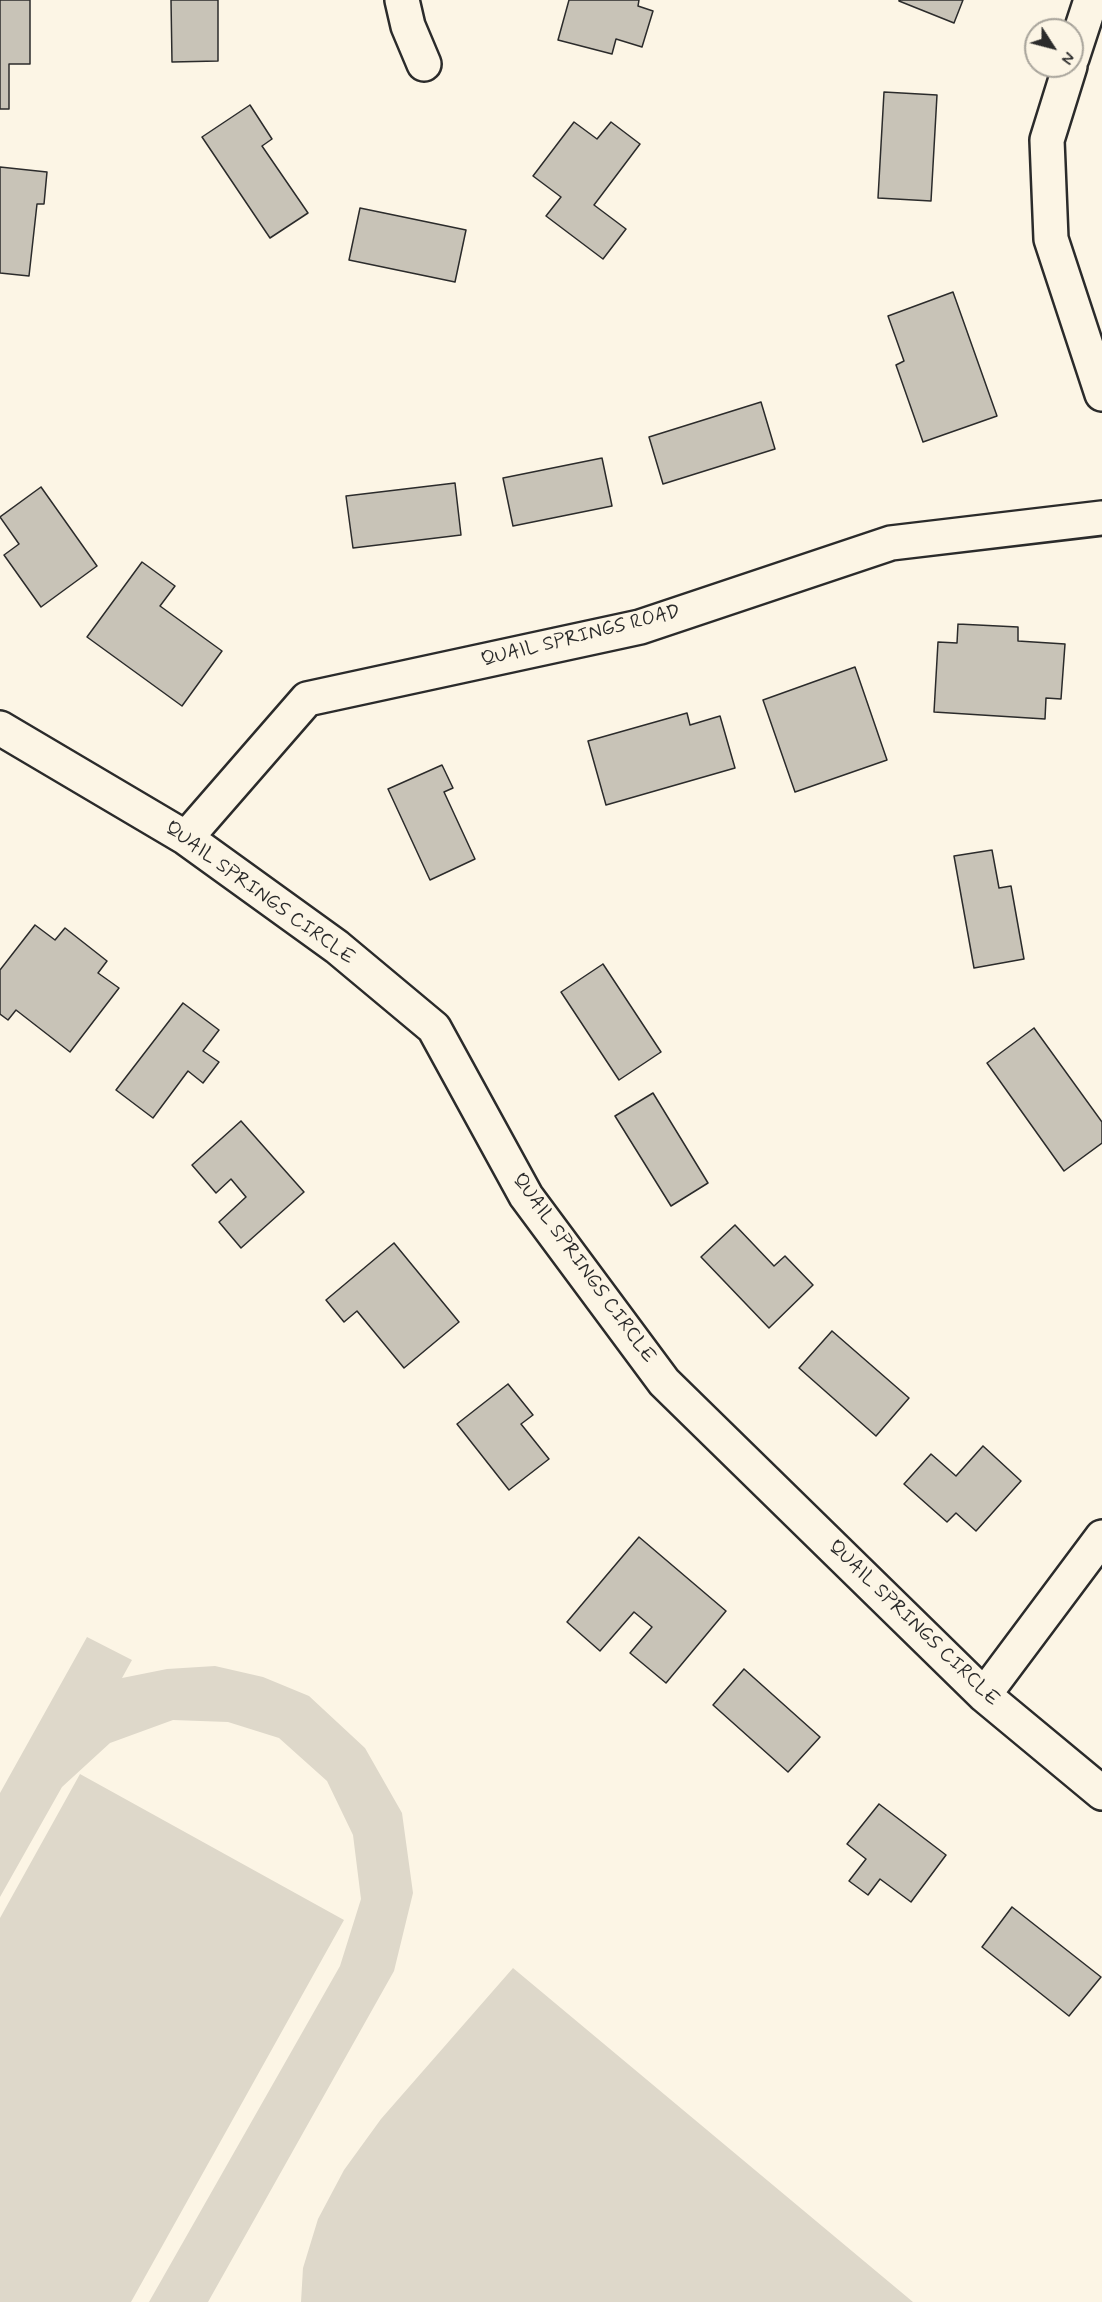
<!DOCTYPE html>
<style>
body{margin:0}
#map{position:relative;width:1102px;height:2302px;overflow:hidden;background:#fcf5e5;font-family:Mynerve,sans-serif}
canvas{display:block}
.north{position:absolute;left:1024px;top:18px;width:60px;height:60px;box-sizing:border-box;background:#fcf5e5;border:2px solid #a8a49b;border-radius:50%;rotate:126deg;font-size:16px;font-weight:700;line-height:24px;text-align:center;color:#2b2b2b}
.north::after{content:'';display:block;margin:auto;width:21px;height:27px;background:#2b2b2b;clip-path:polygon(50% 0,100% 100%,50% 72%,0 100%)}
</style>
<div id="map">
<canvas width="1102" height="2302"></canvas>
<div class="north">N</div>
</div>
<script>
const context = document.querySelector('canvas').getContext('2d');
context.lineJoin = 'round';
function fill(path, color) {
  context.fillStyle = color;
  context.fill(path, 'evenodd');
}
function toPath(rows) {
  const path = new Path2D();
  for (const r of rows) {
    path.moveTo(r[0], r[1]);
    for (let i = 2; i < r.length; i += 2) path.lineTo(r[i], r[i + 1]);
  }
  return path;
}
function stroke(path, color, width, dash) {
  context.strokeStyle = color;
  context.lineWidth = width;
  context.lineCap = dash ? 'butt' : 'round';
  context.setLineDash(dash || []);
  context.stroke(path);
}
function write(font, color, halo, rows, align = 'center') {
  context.font = font + ' Mynerve,sans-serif';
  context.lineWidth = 4.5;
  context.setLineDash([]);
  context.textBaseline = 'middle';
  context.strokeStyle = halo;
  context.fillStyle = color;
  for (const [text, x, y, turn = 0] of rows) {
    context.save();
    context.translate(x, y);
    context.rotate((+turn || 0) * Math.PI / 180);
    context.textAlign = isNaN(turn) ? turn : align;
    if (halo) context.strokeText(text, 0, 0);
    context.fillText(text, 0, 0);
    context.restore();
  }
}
fill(toPath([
 [87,1637,132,1660,122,1678,167,1669,215,1666,263,1677,309,1696,365,1748,402,1813,413,1893,394,1971,208,2302,149,2302,340,1966,361,1899,353,1835,327,1781,279,1738,228,1722,173,1720,110,1743,62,1787,0,1897,0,1793],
 [80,1774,344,1920,131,2302,0,2302,0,1918],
 [513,1968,913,2302,301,2302,303,2268,318,2219,344,2170,381,2119]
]), '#ded8ca');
const building = toPath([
 [0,0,30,0,30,64,9,64,9,109,0,109,0,0],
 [171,0,218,0,218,61,172,62,171,0],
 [569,0,639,0,638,6,653,11,642,47,616,39,612,54,558,40,569,0],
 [899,0,963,0,954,23,899,1,899,0],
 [884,92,937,95,931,201,878,198,884,92],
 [250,105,272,139,262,146,308,213,270,238,202,137,250,105],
 [574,122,597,139,611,122,640,144,594,205,626,229,603,259,546,216,561,197,533,176,574,122],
 [0,167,47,172,44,204,37,204,29,276,0,273,0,167],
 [360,208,466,230,455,282,349,260,360,208],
 [953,292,997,416,923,442,896,365,904,361,888,316,953,292],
 [761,402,775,449,663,484,649,437,761,402],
 [602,458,612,506,513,526,503,478,602,458],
 [455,483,461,535,353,548,346,496,455,483],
 [41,487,97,566,41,607,4,555,19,544,0,517,41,487],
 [142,562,175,586,160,606,222,651,182,706,87,637,142,562],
 [958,624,1018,627,1018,641,1065,644,1061,699,1046,698,1045,719,934,712,938,642,957,643,958,624],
 [855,667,887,760,795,792,763,700,855,667],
 [687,713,690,725,720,716,735,768,606,805,588,741,687,713],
 [442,765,453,788,444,792,475,859,430,880,388,789,442,765],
 [992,850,999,888,1011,886,1024,959,974,968,954,856,992,850],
 [35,925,55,940,65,928,107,961,98,973,119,988,70,1052,16,1010,8,1020,0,1014,0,970,35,925],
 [603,964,661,1052,619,1080,561,992,603,964],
 [183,1003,219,1030,203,1051,219,1062,203,1083,188,1071,153,1118,116,1090,183,1003],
 [1034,1028,1102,1122,1102,1143,1064,1171,987,1063,1034,1028],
 [653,1093,708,1183,671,1206,615,1116,653,1093],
 [241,1121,304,1192,241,1248,219,1222,246,1197,231,1179,216,1193,192,1165,241,1121],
 [735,1225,774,1266,785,1256,813,1285,769,1328,701,1257,735,1225],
 [394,1243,459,1322,404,1368,357,1311,344,1322,326,1300,394,1243],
 [832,1331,909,1398,876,1436,799,1368,832,1331],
 [508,1384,533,1415,521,1424,549,1459,509,1490,457,1424,508,1384],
 [983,1446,1021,1481,976,1531,956,1513,947,1522,904,1484,931,1454,956,1476,983,1446],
 [639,1537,726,1611,666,1683,630,1653,652,1627,634,1612,600,1651,567,1622,639,1537],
 [744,1669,820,1737,788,1772,713,1705,744,1669],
 [879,1804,946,1855,911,1902,880,1879,868,1895,849,1881,866,1859,847,1844,879,1804],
 [1012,1907,1101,1977,1069,2016,982,1947,1012,1907]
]);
fill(building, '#c8c3b7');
stroke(building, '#2b2b2b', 1.5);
const street = toPath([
 [402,0,408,26,424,64],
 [1072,58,1091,0],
 [1070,66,1047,140,1051,239,1102,394],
 [0,728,186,838,337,947,434,1028,526,1196,664,1382,984,1695,1102,1793],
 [186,838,307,699,640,627,891,543,1102,518],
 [984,1695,1102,1537]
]);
stroke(street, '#2b2b2b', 38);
stroke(street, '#fcf5e5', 33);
write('20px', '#2b2b2b', '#fcf5e5', [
 ["QUAIL SPRINGS ROAD",581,637,-14],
 ["QUAIL SPRINGS CIRCLE",259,894,36],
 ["QUAIL SPRINGS CIRCLE",583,1269,54],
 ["QUAIL SPRINGS CIRCLE",913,1624,44]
]);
</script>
